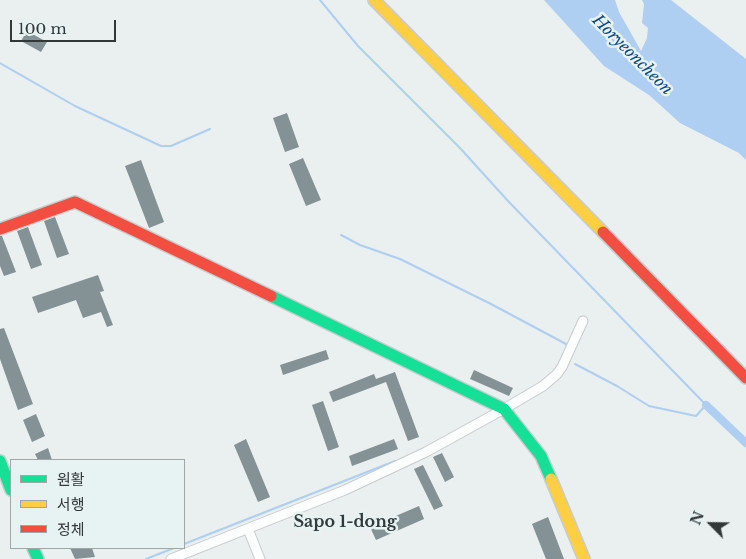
<!DOCTYPE html>
<meta charset="utf-8">
<style>
body{margin:0}
#map{position:relative;width:746px;height:559px;overflow:hidden;background:#eaefef;font-family:"Libre Baskerville","Noto Sans KR",serif}
canvas{display:block}
.legend{position:absolute;left:10px;top:459px;width:175px;height:90px;box-sizing:border-box;background:#e7f2f2;border:1px solid #9fa7a7;margin:0;padding:6px 9px;list-style:none;font-size:15px;color:#323737}
.legend li{display:flex;align-items:center;gap:10px;height:25px}
.legend b{width:25px;border:1px solid #9fa7a7}
.north{position:absolute;left:686px;top:499px;width:50px;height:50px;-webkit-text-stroke:4px #e7f2f2;paint-order:stroke;rotate:293deg;font-size:14px;font-weight:700;line-height:20px;text-align:center;color:#323737}
.north::after{content:'';display:block;margin:auto;width:18px;height:22px;background:#323737;clip-path:polygon(50% 0,100% 100%,50% 72%,0 100%)}
.scale{position:absolute;left:10px;top:20px;width:106px;height:22px;box-sizing:border-box;border:2px solid #323737;border-top:0;padding-left:6px;font-size:15px;line-height:18px;white-space:nowrap;color:#323737;-webkit-text-stroke:4px #e7f2f2;paint-order:stroke}
</style>
<div id="map">
<canvas width="746" height="559"></canvas>
<ul class="legend">
<li><b style="height:6px;background:#16e098"></b>원활</li>
<li><b style="height:6px;background:#ffcf43"></b>서행</li>
<li><b style="height:6px;background:#f24e42"></b>정체</li>
</ul>
<div class="north">N</div>
<div class="scale">100 m</div>
</div>
<script>
const context = document.querySelector('canvas').getContext('2d');
context.lineJoin = 'round';
function fill(path, color) {
  context.fillStyle = color;
  context.fill(path, 'evenodd');
}
function toPath(rows) {
  const path = new Path2D();
  for (const r of rows) {
    path.moveTo(r[0], r[1]);
    for (let i = 2; i < r.length; i += 2) path.lineTo(r[i], r[i + 1]);
  }
  return path;
}
function stroke(path, color, width, dash) {
  context.strokeStyle = color;
  context.lineWidth = width;
  context.lineCap = dash ? 'butt' : 'round';
  context.setLineDash(dash || []);
  context.stroke(path);
}
function write(font, color, halo, rows, align = 'center') {
  context.font = font + ' "Libre Baskerville",serif';
  context.lineWidth = 5;
  context.setLineDash([]);
  context.textBaseline = 'middle';
  context.strokeStyle = halo;
  context.fillStyle = color;
  for (const [text, x, y, turn = 0] of rows) {
    context.save();
    context.translate(x, y);
    context.rotate((+turn || 0) * Math.PI / 180);
    context.textAlign = isNaN(turn) ? turn : align;
    if (halo) context.strokeText(text, 0, 0);
    context.fillText(text, 0, 0);
    context.restore();
  }
}
fill(toPath([
 [544,0,615,0,619,12,641,51,647,38,648,28,642,23,644,4,642,0,671,0,746,59,746,160,739,153,680,123,649,95,604,66]
]), '#aecef2');
stroke(toPath([
 [320,0,358,46,460,148,508,201,706,405,696,416,649,406,617,386,575,364],
 [0,63,75,106,161,146,171,146,210,129],
 [341,235,360,245,400,259,491,304,566,344,567,347],
 [184,544,395,461],
 [146,559,174,548]
]), '#aecef2', 2);
stroke(toPath([
 [706,405,746,443]
]), '#aecef2', 8);
fill(toPath([
 [27,31,47,42,41,52,21,41],
 [287,113,299,147,285,152,273,118],
 [303,158,321,200,306,206,289,164],
 [141,160,164,222,149,228,125,166],
 [55,217,69,254,57,258,44,221],
 [28,227,42,265,31,269,17,231],
 [0,236,2,236,16,272,4,276,0,266],
 [98,275,104,291,100,292,113,325,107,327,101,312,83,318,76,300,38,313,32,297],
 [4,328,33,404,18,410,0,359,0,329],
 [326,350,329,359,283,375,280,365],
 [474,370,513,388,509,396,470,379],
 [395,372,419,437,408,441,386,382,333,402,329,392,374,374,376,379],
 [323,401,339,447,328,451,312,405],
 [36,414,45,436,32,442,23,420],
 [246,439,270,497,258,502,234,445],
 [394,439,398,449,352,466,349,456],
 [48,448,52,460,38,460,35,454],
 [442,453,454,477,445,482,433,457],
 [423,465,443,506,434,510,414,469],
 [419,506,424,519,376,540,370,527],
 [548,517,564,559,546,559,532,524],
 [70,548,92,548,95,557,75,559]
]), '#849295');
const street = toPath([
 [248,529,260,559],
 [171,559,345,490,426,452,504,409,543,386,557,374,562,367,583,321]
]);
const fast = toPath([
 [271,296,504,409,541,456,551,479],
 [0,461,11,490],
 [33,548,38,559]
]);
const slow = toPath([
 [374,0,603,232],
 [551,479,584,559]
]);
const jam = toPath([
 [0,229,75,202,271,296],
 [603,232,746,378]
]);
stroke(street, '#c8cccc', 11);
stroke(fast, '#c8cccc', 14);
stroke(slow, '#c8cccc', 14);
stroke(jam, '#c8cccc', 14);
stroke(street, '#fcfdfd', 9);
stroke(fast, '#16e098', 11);
stroke(slow, '#ffcf43', 11);
stroke(jam, '#f24e42', 11);
write('italic 16px', '#0d4784', '#e7f2f2', [
 ["Horyeoncheon",632,55,45]
]);
write('bold 16px', '#323a3b', '#e7f2f2', [
 ["Sapo 1-dong",345,522]
]);
</script>
